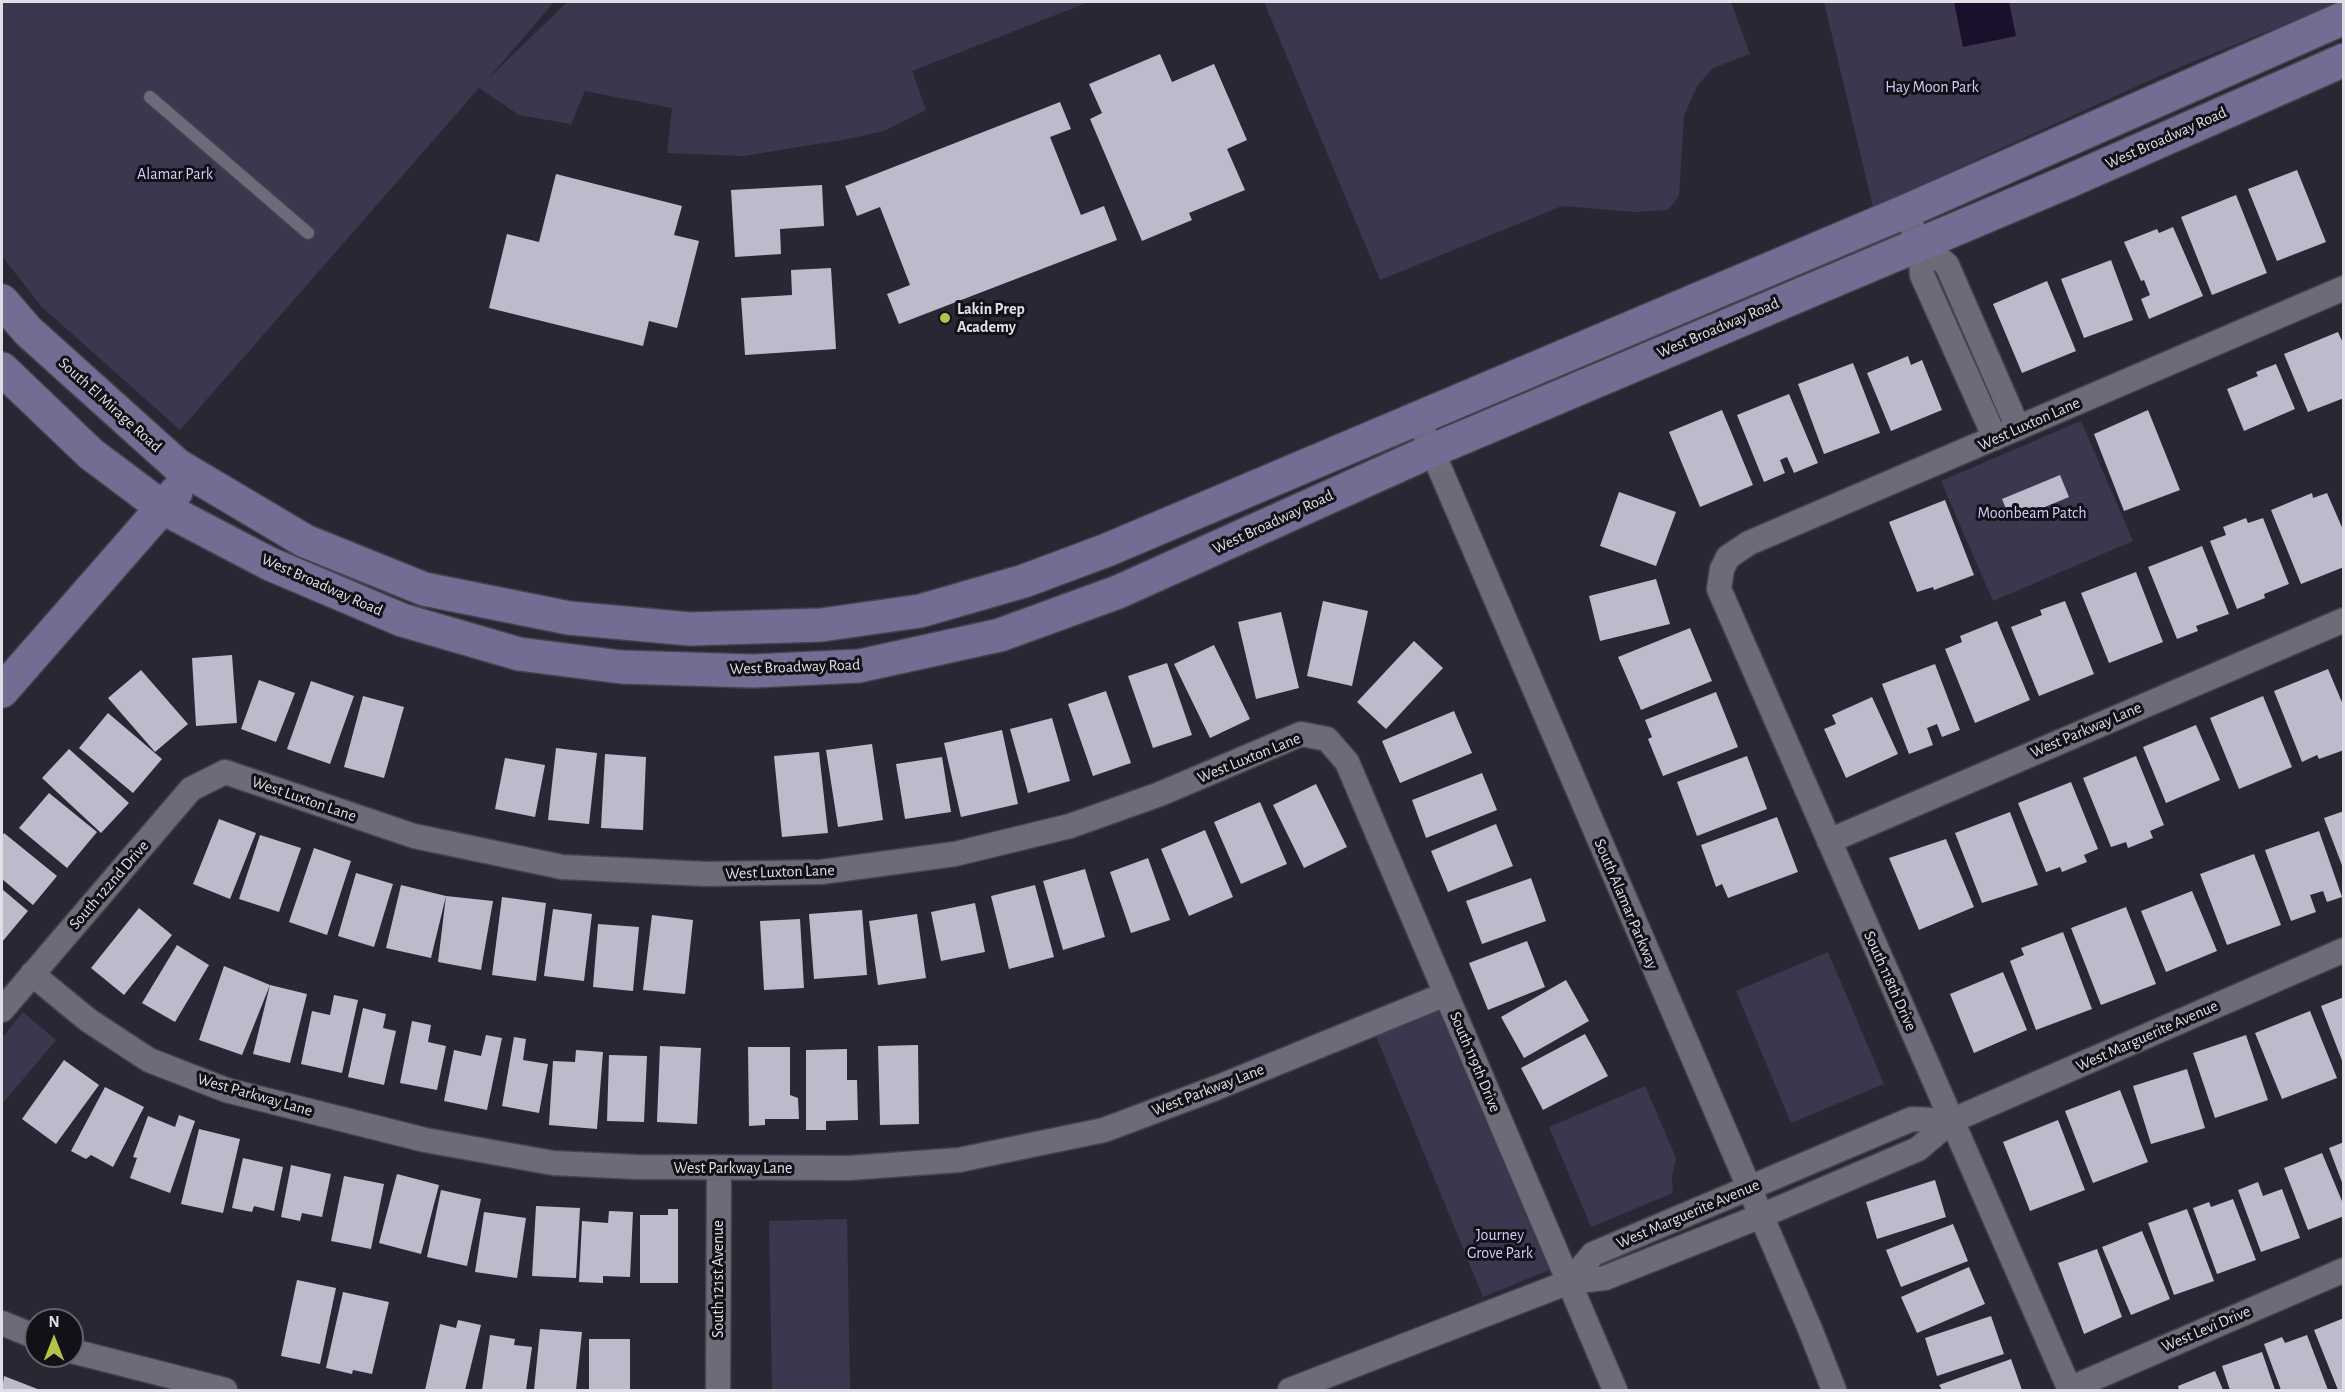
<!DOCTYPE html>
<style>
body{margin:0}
#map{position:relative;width:2345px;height:1392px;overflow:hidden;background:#2a2734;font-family:"Alegreya Sans",sans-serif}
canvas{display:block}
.frame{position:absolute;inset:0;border:3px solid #e0dfe8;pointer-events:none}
.north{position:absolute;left:24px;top:1308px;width:60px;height:60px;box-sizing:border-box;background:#121117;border:2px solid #64636b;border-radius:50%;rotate:0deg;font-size:16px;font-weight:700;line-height:24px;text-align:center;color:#e0dfe8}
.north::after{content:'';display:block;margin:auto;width:21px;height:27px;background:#b6c148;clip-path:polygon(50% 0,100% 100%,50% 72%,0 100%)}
</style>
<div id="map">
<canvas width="2345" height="1392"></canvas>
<div class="frame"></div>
<div class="north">N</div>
</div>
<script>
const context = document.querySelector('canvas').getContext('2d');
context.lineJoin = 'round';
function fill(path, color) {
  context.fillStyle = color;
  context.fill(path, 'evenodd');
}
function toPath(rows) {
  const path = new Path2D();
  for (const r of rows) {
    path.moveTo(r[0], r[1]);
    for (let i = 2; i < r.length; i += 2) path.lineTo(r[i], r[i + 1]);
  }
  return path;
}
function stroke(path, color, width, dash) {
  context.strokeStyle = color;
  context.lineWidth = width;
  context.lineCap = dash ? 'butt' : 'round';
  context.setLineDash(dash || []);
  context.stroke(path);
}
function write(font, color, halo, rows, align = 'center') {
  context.font = font + ' "Alegreya Sans",sans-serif';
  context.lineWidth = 6;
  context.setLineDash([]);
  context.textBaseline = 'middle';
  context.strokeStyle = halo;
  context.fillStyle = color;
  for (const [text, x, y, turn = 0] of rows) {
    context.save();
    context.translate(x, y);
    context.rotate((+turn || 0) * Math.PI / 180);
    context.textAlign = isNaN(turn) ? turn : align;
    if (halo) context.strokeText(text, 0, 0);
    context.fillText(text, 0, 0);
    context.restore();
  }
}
fill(toPath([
 [2,2,554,2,487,80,567,2,1089,2,912,71,926,110,884,131,843,140,743,156,667,153,672,108,585,91,571,124,519,115,479,88,180,430,41,306,2,256],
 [1264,2,1731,2,1750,54,1713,68,1697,86,1684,116,1679,196,1668,210,1635,212,1562,206,1380,280],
 [1824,2,2339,2,2166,73,1873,207],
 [2081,421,2133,541,1993,601,1941,481],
 [1828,952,1884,1084,1791,1123,1736,991],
 [1438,1010,1549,1270,1483,1297,1376,1036],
 [23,1012,56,1040,2,1104,2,1038],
 [1645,1086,1676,1158,1672,1177,1673,1193,1591,1227,1549,1127],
 [847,1219,850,1390,772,1390,769,1221]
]), '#3c374f');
fill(toPath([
 [1954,2,2009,2,2016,36,1963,47]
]), '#19112c');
fill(toPath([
 [1160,54,1172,82,1214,64,1247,140,1227,149,1245,190,1189,213,1192,220,1142,241,1090,119,1102,113,1089,84],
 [1060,102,1071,129,1050,137,1081,215,1104,206,1117,240,899,324,887,294,910,285,880,207,857,216,845,186],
 [2297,170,2326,242,2277,261,2248,189],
 [556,174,682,206,674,235,699,241,677,328,649,321,643,346,489,308,507,234,539,242],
 [822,185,824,226,780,229,781,254,735,257,731,190],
 [2236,195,2267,273,2212,295,2181,217],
 [2173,227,2203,296,2149,319,2141,299,2150,295,2144,280,2141,281,2124,242,2157,229,2159,233],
 [2111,260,2133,320,2084,338,2061,279],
 [831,268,836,349,745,355,741,298,792,295,791,270],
 [2047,281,2076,351,2022,373,1993,304],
 [2338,332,2344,345,2344,398,2308,412,2284,354],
 [1908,356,1911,365,1922,360,1942,410,1891,431,1867,373],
 [1853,363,1880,433,1824,454,1798,384],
 [2276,364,2295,409,2244,431,2227,389,2258,376,2256,372],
 [1789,394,1818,463,1794,473,1787,457,1780,460,1785,473,1764,482,1737,415],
 [1722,410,1753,485,1700,507,1669,432],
 [2148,410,2180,490,2124,511,2094,434],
 [2060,475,2069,497,2011,521,2002,499],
 [1619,492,1676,512,1656,566,1600,546],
 [2312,493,2313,498,2327,493,2344,532,2344,567,2301,584,2271,510],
 [1945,500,1974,575,1934,590,1933,587,1917,592,1889,522],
 [2246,518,2248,523,2263,518,2289,584,2264,594,2265,598,2237,609,2210,541,2226,535,2223,527],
 [2202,546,2229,614,2196,626,2198,631,2177,639,2148,567],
 [2136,572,2163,642,2109,663,2081,593],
 [1656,579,1670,624,1600,641,1589,596],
 [1323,601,1368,611,1352,686,1307,676],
 [2065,601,2094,674,2039,696,2011,627,2042,615,2040,610],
 [1281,612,1299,688,1256,699,1238,622],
 [1997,621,2030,700,1975,723,1945,649,1962,642,1960,636],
 [1690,628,1712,681,1641,710,1618,657],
 [1414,641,1443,668,1386,729,1357,702],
 [1214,645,1250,719,1210,738,1174,664],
 [232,655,237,723,196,726,192,658],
 [1167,663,1192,735,1153,748,1128,676],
 [1935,664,1960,730,1942,737,1937,724,1927,728,1933,745,1909,754,1882,684],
 [2328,669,2344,707,2344,750,2319,759,2317,755,2302,762,2274,691],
 [141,670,188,724,155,752,108,698],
 [259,680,295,693,276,742,241,729],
 [311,681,354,696,330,764,287,749],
 [1106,691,1131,763,1093,776,1068,704],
 [1716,692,1738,747,1663,776,1648,739,1652,737,1645,720],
 [363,696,404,707,384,778,344,767],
 [2263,696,2292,767,2239,789,2210,718],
 [1872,697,1898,754,1846,778,1824,729,1836,724,1832,715],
 [1454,711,1472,753,1400,783,1382,741],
 [108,713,162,759,133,793,79,748],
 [1052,718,1070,781,1028,793,1010,729],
 [2196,725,2220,780,2166,803,2143,747],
 [1002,730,1018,804,961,817,944,743],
 [872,744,883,820,838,827,826,750],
 [556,748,597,753,589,824,548,820],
 [69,749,129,803,101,833,42,778],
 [819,752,828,833,782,837,774,756],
 [605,754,646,757,643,830,601,828],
 [1747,756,1767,809,1697,836,1677,782],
 [2136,756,2164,825,2150,831,2153,838,2128,848,2126,842,2111,847,2083,778],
 [942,757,951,812,905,819,896,764],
 [505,758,545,765,535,817,495,809],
 [1482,773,1497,810,1426,838,1412,800],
 [2071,782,2098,849,2084,855,2087,862,2062,872,2060,867,2046,872,2018,803],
 [1316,784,1347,847,1304,868,1273,805],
 [49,793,97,832,67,868,19,828],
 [1260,802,1287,864,1241,884,1214,822],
 [2344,811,2344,868,2343,868,2324,818],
 [2010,812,2038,885,1982,903,1955,833],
 [1777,817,1798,872,1728,898,1722,884,1716,887,1701,845],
 [219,819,256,833,230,899,193,884],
 [1496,824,1513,866,1448,892,1431,851],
 [1205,830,1233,897,1189,916,1161,849],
 [2319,831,2342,897,2327,902,2323,891,2310,895,2316,912,2291,921,2265,850],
 [4,833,57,876,33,905,2,879,2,837],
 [260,835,301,848,279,912,239,899],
 [1946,839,1974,907,1919,930,1889,858],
 [314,848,351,861,327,935,289,922],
 [2254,854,2281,925,2227,945,2200,874],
 [1148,858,1170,920,1131,933,1110,872],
 [1085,869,1105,937,1063,950,1043,881],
 [356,873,393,884,374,947,338,936],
 [1531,878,1546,921,1482,944,1466,901],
 [401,885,446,896,493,901,481,970,438,962,446,896,431,958,386,948],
 [1035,885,1054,957,1009,969,991,896],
 [2,889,28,911,2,942],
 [2192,891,2217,951,2166,972,2141,911],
 [502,897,546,903,536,981,492,975],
 [975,903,985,952,941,961,931,912],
 [2126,907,2156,984,2101,1005,2071,928],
 [139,908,172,935,124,995,91,968],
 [553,909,592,914,584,981,544,976],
 [862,910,867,975,814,979,809,914],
 [917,914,926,978,878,985,869,921],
 [652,915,693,920,685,994,643,990],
 [800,919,804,988,764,990,760,921],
 [598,924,639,927,633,991,593,987],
 [2063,932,2092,1009,2036,1030,2010,961,2024,955,2021,948],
 [1527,941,1545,987,1488,1010,1469,963],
 [177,945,209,965,175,1022,142,1003],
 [224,966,270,985,242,1055,199,1040],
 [2003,972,2027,1030,1974,1053,1950,994],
 [1566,980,1589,1021,1524,1058,1501,1017],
 [270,985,307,994,290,1063,253,1054],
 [334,995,358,1000,342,1073,301,1064,312,1011,330,1015],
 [2344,997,2344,1063,2343,1063,2321,1006],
 [363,1008,386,1014,383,1028,396,1031,384,1085,348,1077],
 [2310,1011,2337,1078,2282,1099,2255,1033],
 [412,1021,431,1025,428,1042,446,1046,437,1090,400,1083],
 [1585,1034,1608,1076,1543,1110,1521,1068],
 [486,1035,502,1038,487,1110,444,1101,454,1050,481,1056],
 [2246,1035,2268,1100,2215,1118,2193,1053],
 [514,1037,526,1039,523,1060,548,1064,539,1113,502,1106],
 [918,1045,919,1124,880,1125,878,1046],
 [660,1046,701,1048,697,1124,657,1122],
 [748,1047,790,1047,790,1095,798,1098,799,1119,765,1119,765,1125,749,1126],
 [847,1049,847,1080,857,1080,858,1120,826,1121,826,1130,806,1130,806,1050],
 [576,1050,603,1052,597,1129,549,1125,553,1061,575,1062],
 [609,1055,647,1056,644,1122,607,1121],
 [64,1060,99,1085,56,1144,22,1119],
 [2187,1069,2205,1128,2151,1144,2133,1086],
 [105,1087,144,1107,113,1167,91,1155,86,1159,71,1151],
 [2120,1090,2148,1162,2093,1183,2065,1111],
 [179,1115,195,1121,170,1193,130,1178,137,1158,133,1157,148,1116,175,1127],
 [2058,1120,2085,1190,2030,1211,2003,1142],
 [199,1129,240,1139,223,1213,181,1204],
 [2344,1142,2344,1185,2343,1185,2329,1148],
 [2322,1153,2344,1206,2344,1216,2308,1230,2284,1168],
 [243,1158,283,1167,274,1211,254,1206,252,1212,232,1208],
 [291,1165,331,1174,322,1217,302,1213,300,1221,281,1217],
 [397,1174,439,1185,421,1254,379,1243],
 [344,1176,384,1184,371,1249,331,1241],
 [1935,1180,1946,1217,1877,1239,1866,1202],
 [2258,1182,2263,1196,2282,1189,2300,1238,2261,1252,2238,1190],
 [441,1190,481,1199,467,1266,427,1257],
 [2233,1199,2256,1260,2217,1274,2193,1208,2209,1202,2211,1207],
 [536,1206,580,1208,576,1278,532,1276],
 [668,1209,678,1209,678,1283,640,1283,640,1215,668,1215],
 [2187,1209,2214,1281,2174,1295,2148,1223],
 [609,1211,633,1212,630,1277,603,1276,603,1283,579,1282,582,1221,608,1223],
 [484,1212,526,1218,517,1278,475,1272],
 [1953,1224,1968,1261,1901,1287,1886,1250],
 [2142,1231,2170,1299,2131,1315,2102,1247],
 [2097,1249,2122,1317,2084,1334,2058,1263],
 [1969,1267,1985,1304,1917,1333,1901,1297],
 [297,1280,336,1288,320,1364,281,1356],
 [343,1292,389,1302,372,1374,353,1370,352,1374,326,1368],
 [1991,1316,2004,1354,1937,1376,1925,1338],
 [2344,1318,2344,1390,2338,1390,2314,1330],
 [458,1320,481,1325,465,1390,425,1390,440,1324,456,1328],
 [540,1329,582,1332,576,1390,534,1390],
 [490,1335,515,1339,514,1345,532,1347,526,1390,482,1390],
 [2307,1335,2328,1390,2281,1390,2264,1344,2282,1337,2285,1343],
 [589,1339,630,1339,630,1390,589,1390],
 [2262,1352,2275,1390,2230,1390,2222,1366],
 [2011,1359,2022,1390,1942,1390,1939,1385],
 [2215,1371,2223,1390,2179,1390,2178,1386],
 [4,1376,40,1390,2,1390]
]), '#bdbacc');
const service = toPath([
 [150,97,308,233]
]);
const minor = toPath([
 [1904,212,1920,242,1947,265,2018,428],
 [1920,242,1922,275,1995,438],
 [1418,418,1810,1329,1834,1390],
 [1829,841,2344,620],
 [32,974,88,1020,149,1060,226,1090,425,1140,553,1163,636,1167,849,1168,959,1160,1104,1130,1216,1088,1446,994],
 [2,1010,191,789,225,772,414,836,562,867,706,874,821,872,955,854,1070,826,1160,794,1301,734,1327,739,1347,762,1615,1390],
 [1569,1282,1593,1254,1912,1119,1951,1121],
 [2,1323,36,1337],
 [72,1351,225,1390],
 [2069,1389,2344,1270],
 [718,1390,719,1168],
 [1290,1390,1569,1282,1605,1278,1761,1216,1918,1149,1951,1121,2344,950],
 [2070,1390,1719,589,1722,569,1728,557,1749,543,2344,288]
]);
const secondary = toPath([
 [2,301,28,331,177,465,305,541,424,589,569,618,690,629,821,625,920,611,1024,581,1107,550,1904,212,2344,18],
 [2,369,91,454,163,508,270,564,402,620,519,654,621,667,753,671,859,666,1000,635,1118,592,1431,451,2067,182,2344,60],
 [2,691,176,492]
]);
stroke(service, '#43424d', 15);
stroke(minor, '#43424d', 27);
stroke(secondary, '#43424d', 36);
stroke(service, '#6d6a7a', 12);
stroke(minor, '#6d6a7a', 24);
stroke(secondary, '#756c93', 33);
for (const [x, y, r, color] of [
 [945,318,6,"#b6c148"]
]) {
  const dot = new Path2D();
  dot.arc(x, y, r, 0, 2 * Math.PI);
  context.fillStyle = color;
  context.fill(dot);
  stroke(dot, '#121117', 2);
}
write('16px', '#d6ccfc', '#121117', [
 ["Hay Moon Park",1932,87],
 ["Alamar Park",175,174],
 ["Moonbeam Patch",2032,513],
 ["Journey",1500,1235],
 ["Grove Park",1500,1253]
]);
write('16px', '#e0dfe8', '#121117', [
 ["West Broadway Road",2166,138,-24],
 ["West Broadway Road",1718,328,-23],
 ["South El Mirage Road",110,405,42],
 ["West Luxton Lane",2029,424,-24],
 ["West Broadway Road",1273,522,-25],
 ["West Broadway Road",322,585,24],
 ["West Broadway Road",795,667,-2],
 ["West Parkway Lane",2086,730,-23],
 ["West Luxton Lane",1249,758,-22],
 ["West Luxton Lane",304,799,19],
 ["West Luxton Lane",780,872,-2],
 ["South 122nd Drive",109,885,-49],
 ["South Alamar Parkway",1626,904,67],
 ["South 118th Drive",1890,981,66],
 ["West Marguerite Avenue",2147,1036,-24],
 ["South 119th Drive",1475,1062,67],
 ["West Parkway Lane",1208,1090,-21],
 ["West Parkway Lane",255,1095,16],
 ["West Parkway Lane",733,1168],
 ["West Marguerite Avenue",1688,1214,-23],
 ["South 121st Avenue",718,1279,-90],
 ["West Levi Drive",2206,1329,-23]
]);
write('bold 16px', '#e0dfe8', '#121117', [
 ["Lakin Prep",957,309],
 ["Academy",957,327]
], 'left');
</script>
